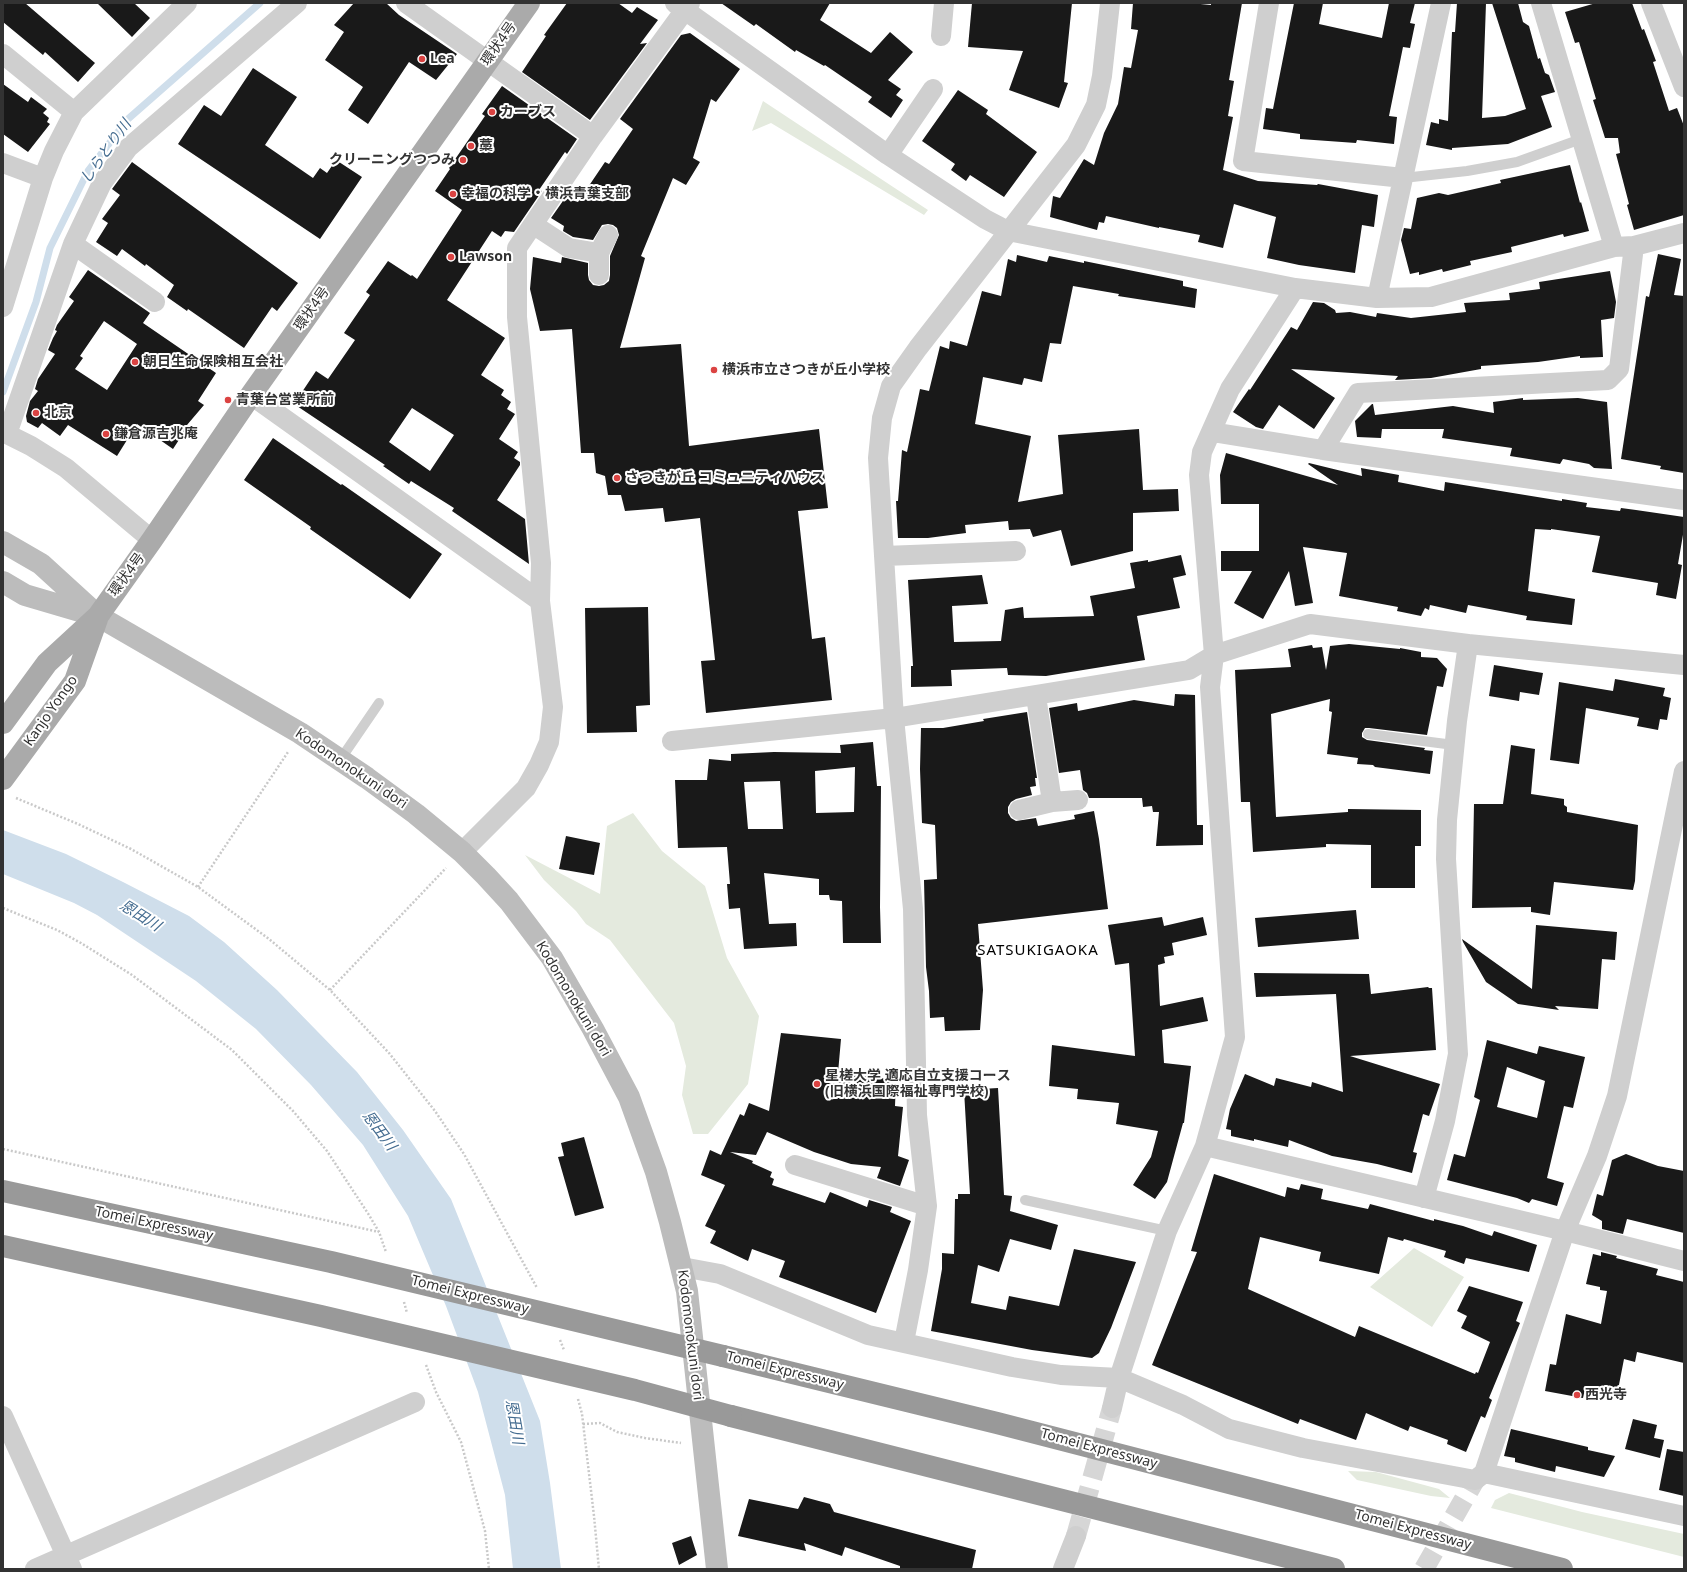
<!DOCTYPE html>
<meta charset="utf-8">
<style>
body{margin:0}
#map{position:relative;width:1687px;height:1572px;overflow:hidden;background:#fff;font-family:"Noto Sans",sans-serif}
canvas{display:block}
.frame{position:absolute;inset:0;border:4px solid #323232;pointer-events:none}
</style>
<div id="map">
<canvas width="1687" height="1572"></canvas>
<div class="frame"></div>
</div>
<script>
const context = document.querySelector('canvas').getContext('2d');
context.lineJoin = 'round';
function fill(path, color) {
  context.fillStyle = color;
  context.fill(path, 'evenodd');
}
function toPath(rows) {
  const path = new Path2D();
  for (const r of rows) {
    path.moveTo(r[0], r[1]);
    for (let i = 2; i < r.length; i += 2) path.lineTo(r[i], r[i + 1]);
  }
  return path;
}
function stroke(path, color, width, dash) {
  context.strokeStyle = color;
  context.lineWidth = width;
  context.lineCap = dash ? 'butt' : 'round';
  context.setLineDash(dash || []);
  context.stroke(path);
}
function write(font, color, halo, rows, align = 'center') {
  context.font = font + ' "Noto Sans","Noto Sans JP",sans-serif';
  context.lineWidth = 4;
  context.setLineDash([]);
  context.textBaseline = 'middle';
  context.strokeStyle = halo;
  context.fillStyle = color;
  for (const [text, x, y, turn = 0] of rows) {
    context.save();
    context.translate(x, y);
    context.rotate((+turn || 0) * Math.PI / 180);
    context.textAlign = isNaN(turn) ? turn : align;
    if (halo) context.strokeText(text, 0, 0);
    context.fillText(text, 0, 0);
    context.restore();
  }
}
fill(toPath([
 [763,101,928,210,924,215,771,123,752,131],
 [633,813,662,851,705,886,727,958,759,1016,748,1084,708,1134,693,1134,682,1095,686,1066,674,1023,610,940,586,924,576,911,544,880,525,855,600,894,607,826],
 [1414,1248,1464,1277,1432,1327,1370,1287],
 [1348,1471,1376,1472,1439,1489,1450,1498,1431,1496,1357,1480],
 [1509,1493,1582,1512,1684,1534,1684,1557,1491,1508,1495,1500]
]), '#e4eade');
fill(toPath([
 [3,830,66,854,123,882,189,916,224,942,277,990,357,1072,403,1130,451,1199,540,1421,550,1483,561,1569,513,1569,505,1495,478,1392,446,1306,408,1216,363,1145,311,1085,256,1029,196,981,97,915,74,903,3,874]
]), '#cfdeeb');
stroke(toPath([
 [3,392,36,302,50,248,88,171,128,119,260,3]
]), '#cfdeeb', 7);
fill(toPath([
 [3,3,25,3,95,63,78,82,45,52,43,55,3,22],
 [97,3,134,3,150,18,132,37],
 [354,3,386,3,399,15,457,54,436,80,409,62,368,124,348,110,363,87,325,60,344,32,334,25],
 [567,3,618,3,632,13,637,7,658,20,640,44,647,43,590,120,522,72,546,36,544,35],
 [721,3,830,3,820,20,871,53,890,32,913,52,888,80,901,89,896,95,903,100,891,118,868,102,872,97,825,65,824,66,796,50,795,52,756,24,754,26],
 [972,3,1072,3,1064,82,1068,83,1059,108,1009,90,1023,51,968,47],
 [1133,3,1190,3,1211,5,1211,3,1242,3,1229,80,1234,81,1228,116,1233,117,1223,170,1258,181,1317,185,1318,184,1378,195,1374,227,1362,225,1355,273,1299,265,1267,258,1276,217,1234,204,1223,248,1198,242,1200,235,1159,227,1159,228,1106,216,1104,223,1099,222,1097,230,1050,217,1053,196,1060,198,1084,159,1094,165,1104,133,1118,104,1124,67,1131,68,1138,30,1131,29],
 [1294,3,1323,3,1319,24,1382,38,1389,3,1415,3,1410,23,1415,24,1410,48,1403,47,1389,116,1397,117,1394,144,1357,140,1356,143,1300,139,1300,134,1263,129,1266,108,1273,109],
 [1457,3,1486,3,1482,118,1505,116,1526,109,1492,3,1518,3,1523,22,1529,26,1538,59,1540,58,1545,73,1549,75,1555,92,1541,96,1552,127,1508,144,1452,148,1452,150,1426,145,1431,122,1439,124,1439,119,1448,121,1452,32,1455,32],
 [1596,3,1632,3,1642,30,1644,29,1656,61,1653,62,1669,111,1677,108,1684,126,1684,215,1634,230,1627,205,1629,204,1616,154,1620,153,1618,138,1605,138,1593,100,1596,99,1579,42,1575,43,1565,12],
 [690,33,740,69,716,102,711,99,693,158,700,162,686,185,673,178,641,256,645,258,620,348,681,344,689,446,819,429,828,508,798,511,812,639,825,637,832,700,706,713,701,661,715,660,700,518,665,522,663,508,625,511,621,495,608,495,605,476,596,473,594,453,581,453,572,329,540,331,530,289,533,257,561,263,562,257,588,263,588,275,589,280,593,285,599,286,604,285,609,281,610,275,610,256,619,235,617,228,613,225,608,224,602,225,593,240,573,237,563,231,564,226,551,218,565,198,578,202,605,162,609,164,633,129,620,119,681,35],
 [253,68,297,97,265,145,313,178,320,168,327,173,336,160,362,177,320,239,178,144,204,105,221,116],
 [3,84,28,102,31,97,47,109,43,113,49,118,47,122,50,124,28,152,3,134],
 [502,86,577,139,567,154,565,152,539,190,542,191,514,232,505,231,501,237,492,231,447,300,505,338,481,375,504,390,501,395,511,402,507,409,515,414,499,439,518,452,514,458,520,462,520,465,497,500,525,519,529,564,452,511,454,508,411,481,409,484,383,466,385,465,294,404,316,371,328,379,355,340,344,333,370,295,366,292,388,261,411,276,412,275,417,279,462,210,435,191,450,169,449,168,485,116,482,114],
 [412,408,454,435,430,471,389,442],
 [958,90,988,110,986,114,1037,152,1004,197,970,175,966,181,951,170,955,164,922,141],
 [132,162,298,283,277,311,272,307,244,348,188,309,187,311,167,297,174,285,146,264,145,266,122,249,117,256,96,242,108,223,102,219,120,195,112,189],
 [1570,165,1580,203,1581,202,1589,231,1564,237,1563,234,1511,247,1512,252,1470,261,1471,265,1443,272,1442,269,1419,275,1419,272,1410,274,1401,240,1404,228,1411,229,1417,198,1439,193,1448,195,1501,183,1500,180],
 [1658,254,1681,259,1674,295,1684,296,1684,473,1660,469,1661,466,1621,459,1646,296,1649,297],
 [1017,255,1047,262,1049,256,1084,263,1084,261,1183,281,1183,286,1197,289,1195,308,1118,296,1119,294,1073,286,1061,344,1050,343,1042,382,1024,378,1022,385,983,377,975,424,1031,436,1018,502,1063,494,1058,435,1139,429,1143,490,1178,489,1179,511,1133,513,1133,551,1071,566,1061,530,1033,537,1030,529,1009,530,1008,521,965,525,966,533,928,538,898,538,896,501,898,501,902,450,907,452,920,389,929,391,940,346,949,349,950,341,967,346,982,291,1001,296,1008,259,1016,262],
 [88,270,150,313,143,323,216,373,198,401,204,405,187,425,188,426,173,449,137,424,117,456,68,425,60,436,42,423,38,428,27,422,26,416,30,401,38,391,35,389,38,379,55,354,48,350,53,338,57,331,55,330,57,325,74,301,69,297],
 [104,321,137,344,107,390,75,369,83,358,80,356],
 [1610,271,1616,302,1614,318,1601,320,1603,357,1580,358,1580,356,1538,362,1481,366,1481,369,1431,378,1395,380,1398,376,1291,369,1335,398,1314,429,1279,405,1263,429,1256,427,1233,412,1249,389,1250,390,1291,327,1297,330,1313,302,1324,303,1335,310,1336,313,1350,312,1376,317,1377,313,1411,318,1466,312,1464,303,1510,300,1509,293,1540,289,1539,282],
 [1523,398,1523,400,1578,398,1607,402,1612,469,1594,468,1589,464,1563,459,1560,464,1510,456,1512,448,1442,438,1444,429,1382,429,1381,438,1357,437,1355,421,1372,404,1373,404,1375,415,1453,406,1494,413,1493,402],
 [273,438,341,485,342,484,442,554,410,599,310,529,311,527,244,480],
 [1226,453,1338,485,1308,464,1309,463,1362,476,1361,468,1399,475,1398,482,1444,491,1445,482,1562,501,1562,499,1587,503,1586,507,1620,511,1621,508,1636,510,1684,517,1684,529,1678,564,1682,565,1676,599,1656,595,1658,583,1592,572,1600,536,1551,529,1551,530,1535,529,1528,591,1575,599,1572,625,1526,620,1527,616,1468,605,1466,613,1430,605,1429,610,1425,608,1421,616,1397,611,1398,607,1339,596,1347,553,1303,547,1313,603,1295,606,1289,571,1263,619,1234,603,1252,571,1221,571,1221,551,1259,551,1259,504,1221,504,1220,475],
 [1181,555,1186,575,1173,578,1180,608,1137,616,1145,660,1046,676,1008,675,1007,668,951,670,952,686,911,687,911,666,913,666,908,580,982,575,988,604,952,606,954,642,1001,641,1005,610,1023,607,1024,618,1094,616,1090,596,1135,588,1130,563,1148,560,1148,562],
 [648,607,650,705,636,706,637,732,587,733,585,608],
 [1349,644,1400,649,1400,648,1421,652,1421,657,1437,658,1447,669,1443,687,1437,686,1427,735,1369,728,1365,728,1362,733,1362,737,1367,740,1425,748,1424,750,1433,751,1430,774,1375,767,1373,765,1357,764,1358,758,1327,754,1332,712,1329,711,1330,699,1271,714,1276,817,1348,812,1348,809,1421,810,1421,846,1415,846,1415,888,1371,888,1371,845,1326,844,1326,847,1253,852,1250,802,1241,802,1235,670,1291,667,1288,649,1312,645,1313,648,1322,647,1326,670,1330,646],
 [1494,665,1543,673,1539,695,1520,692,1519,701,1489,696],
 [1615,679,1665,688,1663,696,1671,698,1667,720,1660,719,1658,730,1637,726,1639,718,1586,708,1579,764,1550,760,1559,682,1613,691],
 [1175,694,1195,695,1197,825,1203,825,1203,845,1156,846,1159,812,1153,812,1152,806,1143,807,1142,798,1089,798,1087,793,1083,790,1080,770,1059,773,1049,708,1077,703,1078,711,1134,700,1174,706],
 [1027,712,1037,778,1035,778,1036,786,1030,787,1032,795,1016,799,1011,802,1008,807,1008,813,1011,818,1016,821,1036,818,1038,826,1075,819,1074,815,1094,811,1099,839,1108,909,978,924,983,990,980,1030,945,1031,944,1017,930,1018,929,991,926,967,924,880,937,879,935,825,922,823,920,769,921,728,943,728,984,721,983,719],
 [873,742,877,786,881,786,880,907,881,943,843,943,842,901,830,900,829,895,819,895,819,879,764,873,769,924,796,923,797,946,744,949,740,908,729,909,727,884,730,884,727,847,678,848,675,780,707,780,709,759,731,761,731,754,774,752,841,753,840,745],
 [855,767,854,812,816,813,815,771],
 [780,781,783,829,748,829,744,782],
 [1511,745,1535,749,1531,794,1564,799,1564,805,1567,807,1567,812,1638,825,1635,881,1633,890,1554,882,1550,915,1531,912,1531,907,1472,908,1474,804,1503,804],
 [566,836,600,843,594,875,559,869],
 [1356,910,1359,939,1258,947,1255,918],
 [1162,917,1164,926,1203,917,1207,935,1172,943,1174,955,1164,957,1165,963,1158,965,1160,1006,1203,997,1208,1021,1162,1030,1164,1063,1191,1066,1184,1123,1183,1123,1167,1182,1155,1199,1133,1185,1151,1157,1158,1131,1116,1124,1119,1103,1077,1099,1078,1089,1049,1086,1052,1045,1135,1056,1129,963,1115,965,1108,925],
 [1536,925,1617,932,1615,960,1602,959,1598,1009,1555,1006,1559,1010,1518,1004,1486,982,1463,942,1462,939,1532,989],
 [1254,973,1369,974,1371,994,1428,987,1429,988,1432,988,1436,1050,1350,1056,1440,1084,1429,1116,1423,1114,1413,1152,1417,1153,1412,1173,1377,1164,1332,1156,1289,1140,1288,1147,1254,1139,1254,1141,1231,1136,1231,1130,1226,1129,1230,1109,1245,1074,1274,1086,1276,1078,1311,1087,1312,1082,1343,1092,1336,994,1256,997],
 [781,1033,841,1039,838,1073,896,1080,895,1106,903,1107,898,1156,909,1160,900,1186,877,1178,881,1167,851,1164,814,1152,767,1132,756,1155,730,1152,753,1161,752,1163,772,1172,770,1177,774,1179,772,1185,825,1203,830,1192,867,1207,869,1200,892,1207,890,1212,911,1221,876,1313,779,1277,785,1261,752,1249,748,1261,710,1243,716,1231,705,1226,725,1185,701,1175,710,1150,721,1155,740,1114,744,1116,749,1103,769,1111],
 [1487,1040,1537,1054,1539,1046,1585,1057,1573,1108,1564,1106,1547,1178,1564,1183,1557,1206,1532,1199,1529,1203,1517,1198,1447,1180,1454,1154,1465,1157,1480,1100,1474,1097],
 [1507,1067,1545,1081,1537,1118,1497,1107],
 [998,1088,1004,1195,1012,1196,1010,1211,1058,1225,1051,1250,1010,1239,999,1272,978,1265,971,1303,1006,1310,1009,1296,1059,1306,1074,1249,1136,1262,1111,1328,1099,1353,1092,1358,1032,1350,931,1331,942,1269,942,1253,954,1254,955,1199,958,1199,958,1194,970,1194,964,1090],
 [584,1137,604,1208,575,1216,558,1157,564,1156,561,1143],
 [1626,1154,1658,1166,1684,1171,1684,1233,1627,1219,1623,1234,1602,1229,1602,1221,1592,1215,1597,1194,1603,1196,1612,1160],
 [1214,1174,1285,1197,1287,1187,1299,1190,1301,1184,1323,1189,1321,1199,1368,1209,1370,1204,1434,1221,1434,1219,1463,1226,1492,1236,1494,1231,1537,1245,1529,1272,1466,1258,1464,1264,1444,1257,1446,1251,1404,1239,1403,1241,1388,1237,1379,1274,1319,1261,1321,1252,1260,1237,1248,1289,1355,1337,1359,1326,1475,1374,1476,1372,1478,1373,1490,1342,1461,1328,1467,1316,1457,1311,1469,1286,1523,1302,1516,1321,1520,1323,1489,1398,1492,1400,1485,1418,1481,1416,1466,1452,1447,1444,1448,1440,1410,1426,1408,1431,1366,1413,1356,1440,1300,1419,1298,1424,1152,1365,1197,1252,1191,1251],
 [1601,1252,1617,1256,1616,1258,1658,1269,1656,1275,1684,1282,1684,1363,1637,1352,1635,1362,1624,1359,1617,1395,1585,1389,1583,1398,1545,1391,1550,1364,1556,1365,1566,1314,1601,1324,1607,1291,1600,1290,1600,1287,1586,1284,1593,1254,1601,1256],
 [1633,1419,1657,1425,1654,1438,1664,1440,1660,1458,1625,1449],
 [1511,1429,1588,1447,1588,1450,1615,1456,1604,1477,1556,1466,1555,1472,1515,1462,1515,1458,1504,1456],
 [1667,1449,1684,1452,1684,1496,1659,1490],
 [804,1497,830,1504,834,1512,976,1550,972,1569,900,1569,900,1566,845,1547,842,1556,804,1543,806,1551,738,1536,749,1499,798,1509],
 [691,1536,697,1555,679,1565,672,1543]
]), '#191919');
stroke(toPath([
 [1076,1536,1112,1408],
 [1424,1569,1475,1480]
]), '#d6d6d6', 20, [20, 10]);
stroke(toPath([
 [16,798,78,824,131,849,198,887,269,939,330,990,389,1053,435,1111,464,1154,537,1288],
 [198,887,288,752],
 [3,908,57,930,81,943,132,975,232,1050,293,1111,327,1151,369,1215,379,1232,386,1252],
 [330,990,446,868],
 [3,1149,379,1232],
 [404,1302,407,1313],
 [560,1340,564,1350],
 [426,1365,436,1392,461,1442,485,1531,489,1569],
 [578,1399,582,1414,594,1516,599,1569],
 [583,1424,600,1423,617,1432,645,1438,681,1443]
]), '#c9c9c9', 2.5, [2, 2]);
stroke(toPath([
 [1403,178,1467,171,1517,162,1581,139],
 [1368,734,1454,745],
 [340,760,379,703],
 [1025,1200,1167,1231]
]), '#cfcfcf', 10);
stroke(toPath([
 [406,3,593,136],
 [675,3,888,155,985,219,1008,231,1295,288],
 [1269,3,1243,161,1403,178],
 [1541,3,1614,247],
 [1651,3,1684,87],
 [941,36,944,3],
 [3,54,74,112],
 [888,155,933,89],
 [3,163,43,178],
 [534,225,569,248,599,253,608,235],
 [73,244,155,302],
 [599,275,599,253],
 [1377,298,1441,3],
 [3,307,43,178,54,151,74,112,187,3],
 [251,395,540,601],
 [3,432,31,446,66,468,152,540],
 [1212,432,1323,450,1684,500],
 [7,434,73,244,102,183,128,148,297,3],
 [1323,450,1358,393,1608,380,1619,369,1634,246],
 [884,556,1016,551],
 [1036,696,1052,802],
 [672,741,894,718,1189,670,1214,655,1310,624,1468,644,1684,665],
 [1019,810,1052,802,1078,800],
 [462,852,526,788,539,765,549,742,553,707,540,601,541,563,517,317,517,248,593,136,690,3],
 [1205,1146,1565,1231,1684,1261],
 [795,1165,927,1206],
 [1424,1198,1445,1121,1458,1054,1446,859,1447,820,1457,721,1468,644],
 [682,1267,720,1274,868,1335,1012,1367,1061,1375,1119,1378,1183,1405,1229,1429,1303,1448,1475,1480,1484,1473,1684,1516],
 [904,1342,918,1270,927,1206,917,1115,913,909,894,718,878,458,882,418,891,386,918,348,1076,145,1096,105,1102,76,1110,3],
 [1112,1408,1119,1378,1167,1231,1205,1146,1235,1037,1210,687,1214,655,1199,475,1202,452,1230,389,1295,288,1377,298,1431,297,1614,247,1634,246,1684,233],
 [3,1416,72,1569],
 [1484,1473,1565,1231,1597,1156,1617,1096,1684,771],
 [35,1569,415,1402],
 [1063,1569,1076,1536]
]), '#cfcfcf', 20);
stroke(toPath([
 [3,542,41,564,98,616,300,733,367,778,416,814,462,852,486,876,509,901,552,958,593,1029,629,1097,656,1172,670,1222,687,1291,717,1569],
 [3,582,25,595,93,615]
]), '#bcbcbc', 22);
stroke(toPath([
 [3,723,47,663,98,616,152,540,251,395,529,3],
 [3,779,75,681,97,619]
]), '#aaa', 22);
stroke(toPath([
 [723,1356,997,1423,1562,1569],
 [731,1416,1334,1569]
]), '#999', 22);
stroke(toPath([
 [3,1191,331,1262,723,1356],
 [3,1246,321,1316,635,1390,731,1416]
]), '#999', 22);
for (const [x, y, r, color] of [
 [422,59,4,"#db4342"],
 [492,112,4,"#db4342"],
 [471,146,4,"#db4342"],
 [463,160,4,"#db4342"],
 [453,194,4,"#db4342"],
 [451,257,4,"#db4342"],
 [135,362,4,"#db4342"],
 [714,370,4,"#db4342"],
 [228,400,4,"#db4342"],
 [36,413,4,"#db4342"],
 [106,434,4,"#db4342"],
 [617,478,4,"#db4342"],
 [817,1084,4,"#db4342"],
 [1577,1395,4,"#db4342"]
]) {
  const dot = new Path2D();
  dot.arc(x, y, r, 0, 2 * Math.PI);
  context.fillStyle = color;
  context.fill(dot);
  stroke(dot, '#fff', 1.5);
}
write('14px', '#323232', '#fff', [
 ["環状4号",499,44,-55],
 ["環状4号",312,309,-55],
 ["環状4号",127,575,-54],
 ["Kanjo Yongo",51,711,-55],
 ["Kodomonokuni dori",351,769,34],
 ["Kodomonokuni dori",573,999,59],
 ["Tomei Expressway",154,1224,12],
 ["Tomei Expressway",470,1295,14],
 ["Kodomonokuni dori",690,1335,83],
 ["Tomei Expressway",785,1371,14],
 ["Tomei Expressway",1099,1449,15],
 ["Tomei Expressway",1413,1530,15]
]);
write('bold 14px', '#323232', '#fff', [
 ["Lea",430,59],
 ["カーブス",500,112],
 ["藁",479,146],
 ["クリーニングつつみ",455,160,"right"],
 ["幸福の科学・横浜青葉支部",461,194],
 ["Lawson",459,257],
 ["朝日生命保険相互会社",143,362],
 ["横浜市立さつきが丘小学校",722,370],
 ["青葉台営業所前",236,400],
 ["北京",44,413],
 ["鎌倉源吉兆庵",114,434],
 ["さつきが丘 コミュニティハウス",625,478],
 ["星槎大学 適応自立支援コース",825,1076],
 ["(旧横浜国際福祉専門学校)",825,1092],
 ["西光寺",1585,1395]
], 'left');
write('italic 15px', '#446c90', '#fff', [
 ["しらとり川",106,152,-54],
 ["恩田川",140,916,32],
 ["恩田川",379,1131,53],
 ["恩田川",514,1422,80]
]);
context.letterSpacing = '1px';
write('15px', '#000', '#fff', [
 ["SATSUKIGAOKA",1038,951]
]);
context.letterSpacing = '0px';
</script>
